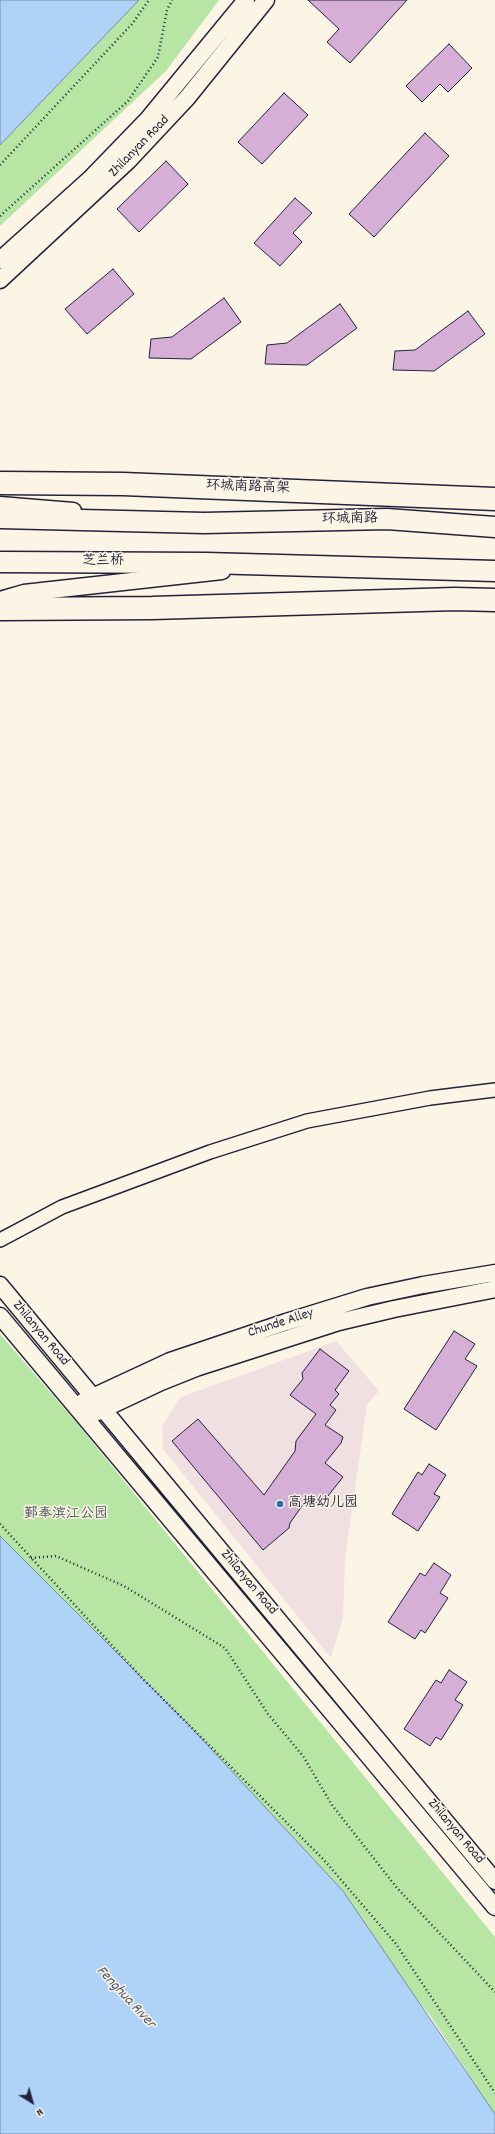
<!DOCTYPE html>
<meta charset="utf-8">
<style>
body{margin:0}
#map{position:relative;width:495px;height:2134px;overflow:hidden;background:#fcf5e5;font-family:Dekko,sans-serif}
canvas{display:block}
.north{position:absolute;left:12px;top:2082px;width:40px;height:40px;-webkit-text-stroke:3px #fcf5e5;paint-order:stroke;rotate:143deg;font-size:11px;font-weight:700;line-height:16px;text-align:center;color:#22223b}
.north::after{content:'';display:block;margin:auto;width:14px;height:18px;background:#22223b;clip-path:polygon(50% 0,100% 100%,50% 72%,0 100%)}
</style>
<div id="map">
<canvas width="495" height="2134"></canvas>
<div class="north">N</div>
</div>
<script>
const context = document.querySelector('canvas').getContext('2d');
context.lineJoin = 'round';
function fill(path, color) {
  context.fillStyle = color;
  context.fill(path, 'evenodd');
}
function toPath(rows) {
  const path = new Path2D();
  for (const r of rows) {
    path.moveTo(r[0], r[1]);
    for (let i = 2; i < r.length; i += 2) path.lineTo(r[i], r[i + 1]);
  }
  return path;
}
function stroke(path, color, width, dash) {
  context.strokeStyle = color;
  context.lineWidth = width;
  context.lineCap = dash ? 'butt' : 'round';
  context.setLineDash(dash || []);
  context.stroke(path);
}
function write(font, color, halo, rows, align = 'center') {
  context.font = font + ' Dekko,"LXGW WenKai TC",sans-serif';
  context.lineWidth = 3;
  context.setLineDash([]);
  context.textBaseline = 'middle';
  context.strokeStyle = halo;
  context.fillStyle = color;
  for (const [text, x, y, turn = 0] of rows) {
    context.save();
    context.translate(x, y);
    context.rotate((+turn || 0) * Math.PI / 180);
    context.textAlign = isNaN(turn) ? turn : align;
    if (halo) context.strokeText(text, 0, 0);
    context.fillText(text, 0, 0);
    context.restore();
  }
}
fill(toPath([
 [336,1341,379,1391,367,1405,345,1559,343,1618,331,1658,163,1449,162,1426,181,1397]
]), '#f1e0e1');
fill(toPath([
 [127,0,219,0,166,71,0,226,0,138],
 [0,1334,76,1422,495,1937,495,2115,432,2018,294,1844,0,1542]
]), '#b7e5a3');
const water = toPath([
 [0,0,139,0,0,145,0,0],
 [0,1536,187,1723,343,1891,495,2114,495,2134,0,2134,0,1536]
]);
fill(water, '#afd2f7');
stroke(water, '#778cac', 1);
const building = toPath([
 [308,0,407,0,350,63,327,42,339,29,308,0],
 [449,44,472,68,448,92,440,84,422,102,406,86,449,44],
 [284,93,308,115,262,164,238,142,284,93],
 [425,133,449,156,374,237,349,214,425,133],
 [166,161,188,184,139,232,117,209,166,161],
 [295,198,312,213,293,233,302,242,280,266,254,243,295,198],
 [113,269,134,294,87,334,65,309,113,269],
 [224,298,241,322,191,359,149,358,151,339,172,337,224,298],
 [340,304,357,328,307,365,265,364,267,345,287,343,340,304],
 [468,311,485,334,434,371,393,370,395,351,415,350,468,311],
 [454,1331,475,1344,465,1359,477,1366,436,1430,404,1409,454,1331],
 [320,1349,349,1371,335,1390,339,1394,330,1405,336,1410,325,1425,343,1437,341,1443,325,1463,343,1477,320,1506,309,1496,290,1523,289,1528,263,1550,172,1441,198,1419,264,1495,295,1451,296,1441,316,1414,290,1395,303,1379,302,1373,320,1349],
 [429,1464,446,1475,434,1494,440,1497,418,1531,392,1514,418,1472,422,1475,429,1464],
 [434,1563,451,1575,440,1593,448,1598,425,1633,421,1630,415,1639,388,1622,420,1573,425,1576,434,1563],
 [449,1670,467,1682,455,1700,463,1705,441,1740,436,1737,430,1746,404,1729,436,1680,441,1683,449,1670]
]);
fill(building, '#d6afd7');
stroke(building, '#22223b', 1);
const minor = toPath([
 [0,1240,62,1207,210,1152,307,1121,430,1098,495,1090]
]);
const tertiary = toPath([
 [0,260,90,179,148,119,246,0],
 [0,280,128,161,187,98,266,0],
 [0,505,73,511],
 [0,600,24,593,222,571],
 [0,1285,495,1881],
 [0,1316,495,1907],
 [84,1401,170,1361,286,1322,367,1297,423,1285,495,1273],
 [93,1414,161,1382,196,1368,339,1322,394,1309,495,1289]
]);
const primary = toPath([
 [0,518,204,523,387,519,495,527],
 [0,562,207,563,495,571]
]);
const trunk = toPath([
 [0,483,123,484,495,499],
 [0,609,152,608,455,599,495,600]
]);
stroke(minor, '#22223b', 16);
stroke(tertiary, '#22223b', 19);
stroke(primary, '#22223b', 23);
stroke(trunk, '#22223b', 25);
stroke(toPath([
 [0,165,132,24,149,0],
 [0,216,128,101,158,57,167,10,172,0],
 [0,1524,143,1679,324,1860,396,1944,495,2093],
 [31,1558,56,1556,124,1586,225,1648,268,1714,303,1756,332,1805,397,1888,495,1992]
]), '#22223b', 2.5, [1, 3]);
stroke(minor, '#fcf5e5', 13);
stroke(tertiary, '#fcf5e5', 16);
stroke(primary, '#fcf5e5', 20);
stroke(trunk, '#fcf5e5', 22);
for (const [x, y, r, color] of [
 [280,1504,4,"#1f6fb2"]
]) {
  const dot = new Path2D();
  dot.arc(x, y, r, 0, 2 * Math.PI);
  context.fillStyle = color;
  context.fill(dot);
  stroke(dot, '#fcf5e5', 1.5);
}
write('14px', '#22223b', '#fcf5e5', [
 ["Zhilanyan Road",140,147,-46],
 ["环城南路高架",248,488,2],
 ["环城南路",350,520,-1],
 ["芝兰桥",103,562],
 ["Chunde Alley",281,1324,-18],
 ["Zhilanyan Road",40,1334,50],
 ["Zhilanyan Road",248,1583,50],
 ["Zhilanyan Road",455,1832,50]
]);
write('14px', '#22223b', '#fcf5e5', [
 ["高塘幼儿园",288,1504]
], 'left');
write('14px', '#475355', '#fcf5e5', [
 ["鄞奉滨江公园",66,1515]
]);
write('italic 15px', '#4c5773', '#fcf5e5', [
 ["Fenghua Rıver",125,1998,47]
]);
</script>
